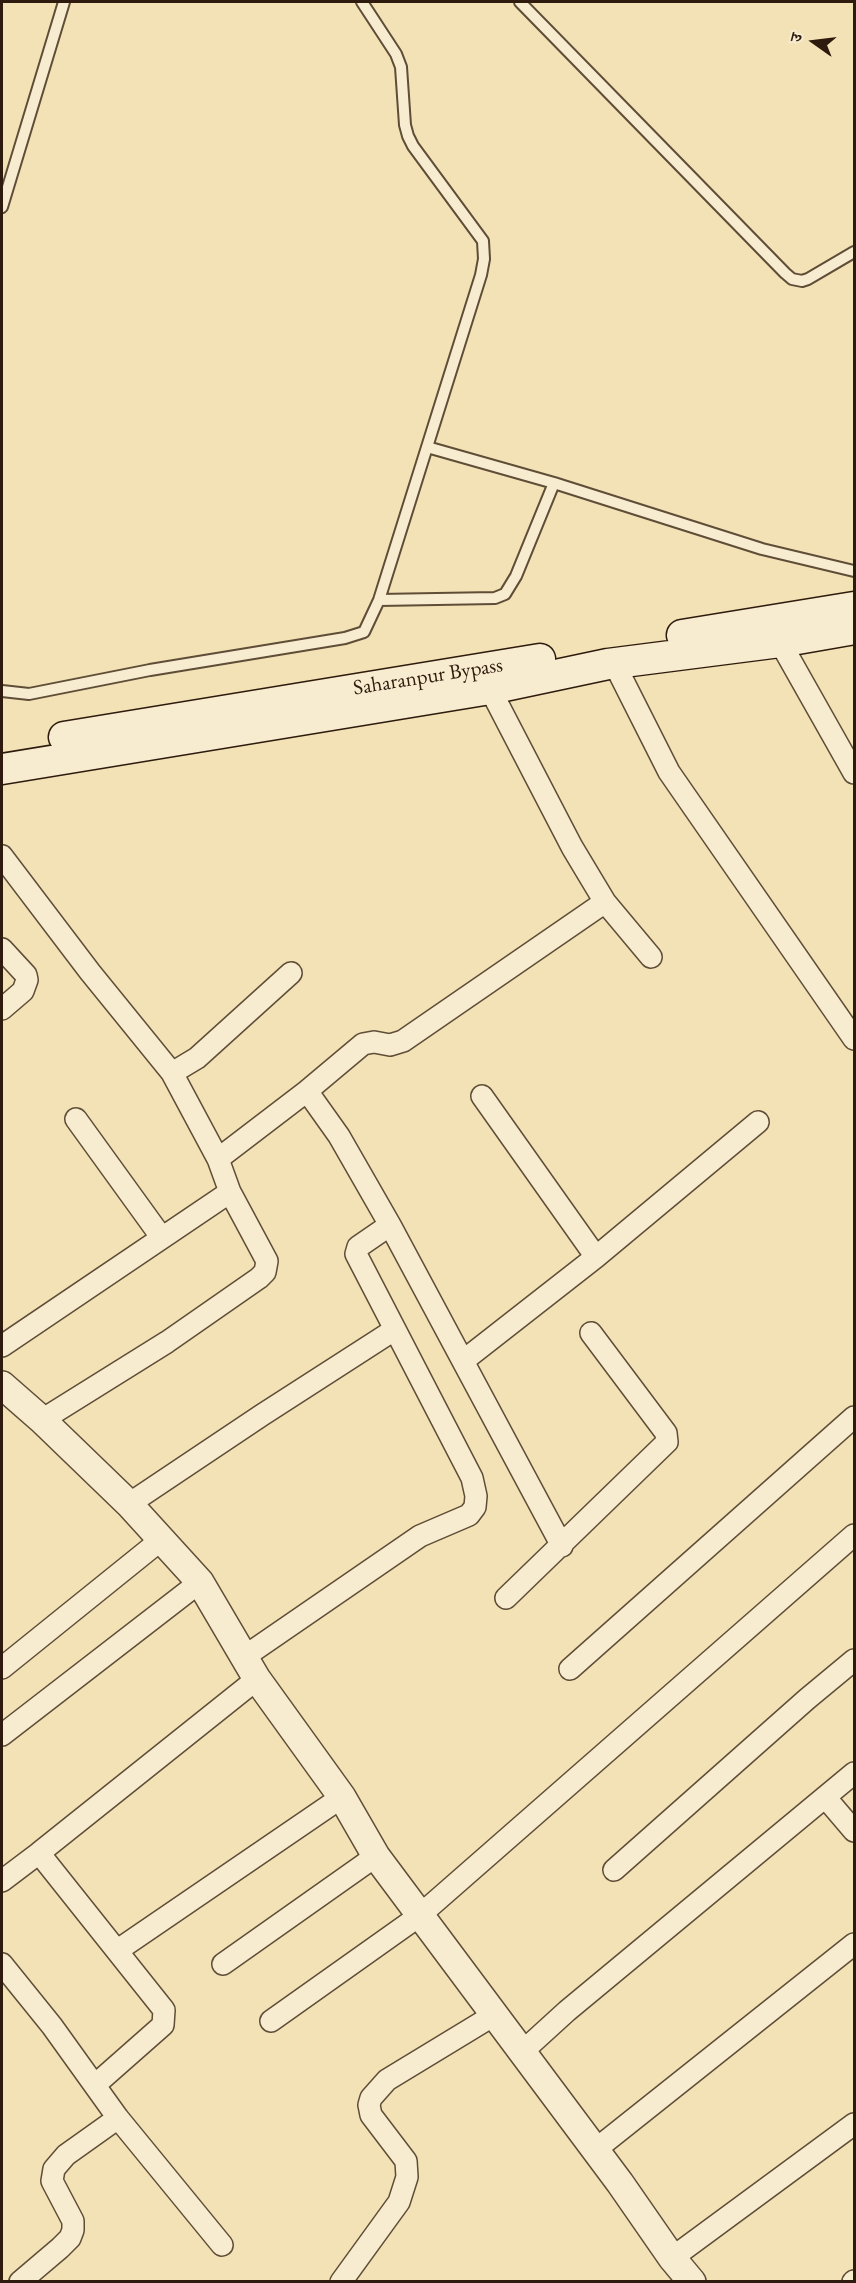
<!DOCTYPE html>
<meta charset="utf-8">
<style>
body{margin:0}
#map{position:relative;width:856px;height:2283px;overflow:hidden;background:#f2e2b6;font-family:"EB Garamond","Noto Serif Devanagari",serif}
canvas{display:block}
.frame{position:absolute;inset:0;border:3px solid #2e1b0d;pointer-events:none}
.north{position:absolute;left:784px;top:12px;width:60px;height:60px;-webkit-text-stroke:4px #f7ecd0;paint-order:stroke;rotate:284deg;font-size:16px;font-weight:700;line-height:24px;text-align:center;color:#2e1b0d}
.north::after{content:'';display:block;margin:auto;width:21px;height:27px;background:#2e1b0d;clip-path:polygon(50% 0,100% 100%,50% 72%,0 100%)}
</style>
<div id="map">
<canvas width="856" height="2283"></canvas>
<div class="frame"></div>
<div class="north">उ</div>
</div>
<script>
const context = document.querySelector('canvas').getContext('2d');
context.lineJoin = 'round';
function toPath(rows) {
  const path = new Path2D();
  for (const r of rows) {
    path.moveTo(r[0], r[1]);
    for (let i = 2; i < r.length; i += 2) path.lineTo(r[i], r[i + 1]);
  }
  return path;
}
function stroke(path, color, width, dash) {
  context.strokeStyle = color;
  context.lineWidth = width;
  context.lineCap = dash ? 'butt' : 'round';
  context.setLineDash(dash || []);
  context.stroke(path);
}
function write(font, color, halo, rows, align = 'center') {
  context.font = font + ' "EB Garamond",serif';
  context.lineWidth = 4.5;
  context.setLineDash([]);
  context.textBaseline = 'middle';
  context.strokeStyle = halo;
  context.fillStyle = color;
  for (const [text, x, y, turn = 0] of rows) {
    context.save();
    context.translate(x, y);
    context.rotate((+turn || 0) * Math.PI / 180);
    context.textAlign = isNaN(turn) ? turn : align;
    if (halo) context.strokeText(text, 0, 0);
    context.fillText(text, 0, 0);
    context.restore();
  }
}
const service = toPath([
 [520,2,785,273,792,279,802,281,808,279,854,252],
 [2,207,64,2],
 [427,447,554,483,762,549,854,571],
 [379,600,495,598,505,594,516,576,554,483],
 [2,691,29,694,150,670,345,638,364,632,379,600,481,275,484,259,483,241,413,146,408,136,405,125,401,67,396,54,362,2]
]);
const minor = toPath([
 [780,642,854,773],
 [614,663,669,772,854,1039],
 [490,689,572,847,605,902,651,957],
 [2,856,90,972,172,1073,218,1159,230,1192,267,1261,265,1272,259,1278,167,1342,42,1420],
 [2,949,26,975,27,980,23,991,2,1009],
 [172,1073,197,1058,291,973],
 [307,1091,339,1136,390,1225,562,1546],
 [482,1096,596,1257],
 [76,1119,162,1238],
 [218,1159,307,1091,363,1044,374,1042,390,1045,403,1041,605,902],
 [2,1346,230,1192],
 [463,1361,596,1257,758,1122],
 [129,1504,262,1415,394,1330],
 [506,1598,667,1442,666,1433,591,1333],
 [244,1657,420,1536,469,1515,475,1507,476,1496,472,1478,356,1254,358,1247,390,1225],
 [2,1668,162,1539],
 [570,1669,854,1417],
 [2,1735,200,1582],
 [825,1797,854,1831],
 [39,1853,164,2010,163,2025,95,2085],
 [614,1870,807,1699,854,1660],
 [2,1881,39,1853,257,1679],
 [118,1950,342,1797],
 [2,1964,52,2026,118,2118,222,2245],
 [223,1964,376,1856],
 [271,2021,419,1916,854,1535],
 [522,2052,567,2011,854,1773],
 [595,2150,854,1944],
 [672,2258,854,2124],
 [20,2282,60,2248,70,2238,73,2230,73,2221,52,2181,54,2169,66,2155,118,2118],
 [341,2282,399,2202,407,2177,406,2161,371,2115,369,2105,371,2098,387,2080,494,2015],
 [853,2282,854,2281]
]);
const tertiary = toPath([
 [2,1385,42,1420,129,1504,200,1582,257,1679,342,1797,376,1856,620,2183,672,2258,692,2282]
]);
const secondary = toPath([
 [682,635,854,607],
 [64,737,540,659],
 [2,769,490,689,608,664,780,642,854,629]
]);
stroke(service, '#5f4d37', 14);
stroke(minor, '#5f4d37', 24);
stroke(tertiary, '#5f4d37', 30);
stroke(secondary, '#2e1b0d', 33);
stroke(service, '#f7ecd0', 10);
stroke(minor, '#f7ecd0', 21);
stroke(tertiary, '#f7ecd0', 27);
stroke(secondary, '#f7ecd0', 30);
write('21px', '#2e1b0d', '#f7ecd0', [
 ["Saharanpur Bypass",428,677,-9]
]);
</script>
